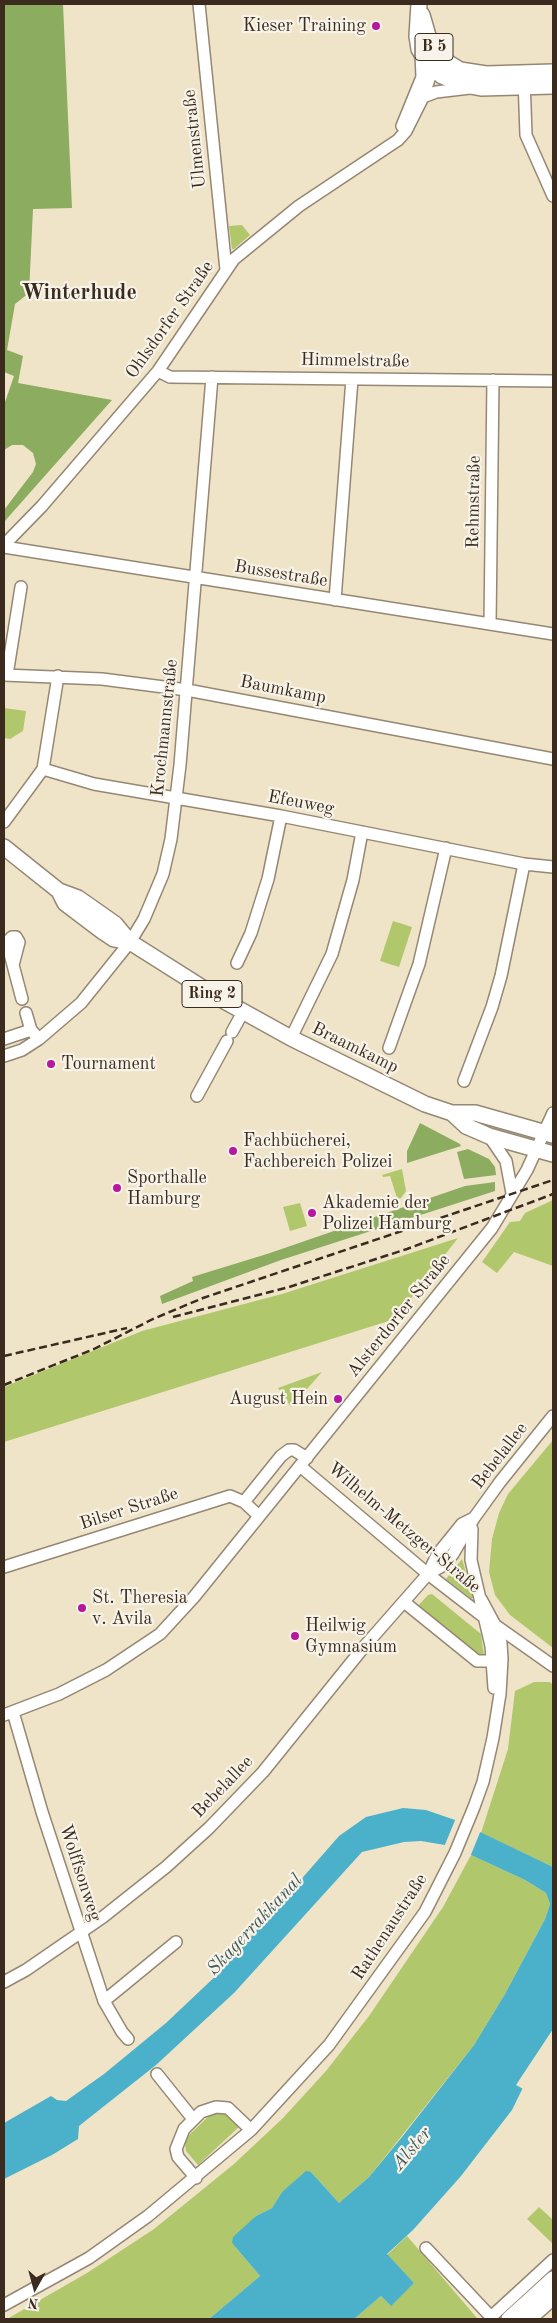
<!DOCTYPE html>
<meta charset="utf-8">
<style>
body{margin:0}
#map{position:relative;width:557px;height:2323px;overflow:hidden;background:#efe4c8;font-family:"Old Standard TT",serif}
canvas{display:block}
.frame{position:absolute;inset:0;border:5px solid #3b2a1e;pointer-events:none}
.north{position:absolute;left:10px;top:2263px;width:50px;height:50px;-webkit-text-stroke:4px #f7f3e8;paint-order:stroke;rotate:187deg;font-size:14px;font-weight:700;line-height:20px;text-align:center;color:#3b2a1e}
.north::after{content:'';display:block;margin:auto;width:18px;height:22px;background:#3b2a1e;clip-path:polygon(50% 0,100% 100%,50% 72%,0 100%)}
</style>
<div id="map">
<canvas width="557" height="2323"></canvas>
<div class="frame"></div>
<div class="north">N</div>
</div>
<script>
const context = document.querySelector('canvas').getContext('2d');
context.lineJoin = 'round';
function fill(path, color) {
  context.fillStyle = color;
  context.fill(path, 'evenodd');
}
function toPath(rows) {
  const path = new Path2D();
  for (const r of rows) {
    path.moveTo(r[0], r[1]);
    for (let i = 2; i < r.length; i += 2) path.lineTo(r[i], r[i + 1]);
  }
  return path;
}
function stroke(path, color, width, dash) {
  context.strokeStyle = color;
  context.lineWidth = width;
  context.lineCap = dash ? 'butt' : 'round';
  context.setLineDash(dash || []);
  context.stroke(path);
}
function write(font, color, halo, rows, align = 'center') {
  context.font = font + ' "Old Standard TT",serif';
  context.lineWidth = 4.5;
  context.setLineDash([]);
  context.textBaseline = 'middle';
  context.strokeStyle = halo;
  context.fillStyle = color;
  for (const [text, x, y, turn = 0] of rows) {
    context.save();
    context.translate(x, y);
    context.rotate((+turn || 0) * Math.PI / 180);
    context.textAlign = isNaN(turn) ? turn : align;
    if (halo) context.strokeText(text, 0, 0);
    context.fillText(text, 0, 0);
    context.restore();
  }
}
fill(toPath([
 [242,225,250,235,234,249,232,249,229,226],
 [4,708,26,711,23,731,10,739,5,738,4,741],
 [393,921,412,927,399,967,380,961],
 [402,1169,406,1191,401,1198,392,1201,397,1198,390,1176,383,1177,382,1175],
 [553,1200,553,1266,514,1252,497,1273,482,1262,510,1222,520,1221,525,1213],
 [300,1203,307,1226,290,1231,283,1207],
 [458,1238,395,1319,4,1442,4,1387,142,1331,282,1294],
 [322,1372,291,1407,278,1388],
 [553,1440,553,1648,510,1615,495,1595,489,1572,492,1539,499,1513,508,1494],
 [462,1559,473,1596,472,1599,446,1579],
 [432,1594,481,1634,484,1656,479,1657,417,1607,428,1595],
 [534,1682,550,1682,553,1685,553,1867,481,1833,508,1749,515,1691],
 [471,1855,525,1880,546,1893,550,1904,545,1919,505,1994,474,2045,369,2177,339,2203,311,2172,282,2192,272,2208,256,2216,232,2243,260,2276,209,2319,7,2319,87,2273,154,2229,234,2164,283,2118,326,2071,369,2016,443,1907],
 [221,2110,229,2113,240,2126,198,2165,186,2151,185,2144,187,2137,212,2113],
 [539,2207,553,2220,553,2244,527,2219],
 [407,2236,477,2318,476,2319,354,2319,381,2296,390,2305,414,2283,387,2255]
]), '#b1c76b');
fill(toPath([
 [4,4,63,4,72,208,33,209,29,293,15,304,7,350,23,356,18,383,112,400,4,522,4,510,33,472,36,464,33,453,23,445,12,445,4,450,4,405,14,376,4,372],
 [420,1123,460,1144,461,1146,407,1163,407,1151],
 [468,1149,489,1159,495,1167,496,1175,464,1179,457,1152],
 [495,1182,495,1191,281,1260,162,1304,160,1296,193,1281,192,1277,267,1254,465,1186]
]), '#8cac5f');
fill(toPath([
 [403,1808,426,1810,455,1820,553,1867,553,2034,537,2059,512,2110,461,2176,413,2230,387,2254,414,2283,391,2306,381,2296,354,2319,209,2319,260,2276,232,2243,233,2237,256,2216,272,2208,282,2192,306,2171,311,2172,339,2203,369,2177,402,2137,474,2045,505,1994,545,1919,550,1904,546,1893,525,1880,471,1855,445,1845,421,1841,404,1842,362,1852,234,1993,156,2065,79,2126,78,2139,52,2155,4,2179,4,2123,51,2096,57,2100,66,2101,104,2074,166,2023,221,1971,339,1836,366,1817]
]), '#4bb1ca');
fill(toPath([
 [456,1818,481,1830,470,1857,444,1847],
 [553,2029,553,2038,539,2061,525,2090,516,2085]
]), '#efe4c8');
const minor = toPath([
 [199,4,226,270],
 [524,79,526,135,553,196],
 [423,97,436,92,470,88],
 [402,126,422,77,421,54],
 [158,371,170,377,553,381],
 [4,545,42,506,158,371,234,259,299,206,398,140,406,131,423,97,435,62],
 [4,547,553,634],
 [335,600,352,379],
 [490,624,493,380],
 [4,675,102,679,187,690,553,759],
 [7,675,21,587],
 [43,769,94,784,281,816,524,864,553,867],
 [4,822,43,769,58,676],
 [237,963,251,933,268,879,281,816],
 [13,965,7,942,12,937,16,937,19,942,13,965,22,999],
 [26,1013,31,1030,39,1039],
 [232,1032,243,1012],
 [291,1038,332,954,353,880,362,832],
 [4,1039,31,1030],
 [389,1048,419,964,446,848],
 [4,1056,22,1050,39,1039,81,1003,130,942,144,919,163,874,171,839,180,765,212,377],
 [464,1081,492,1007,501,976,524,864],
 [197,1096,227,1041],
 [489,1136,506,1161,512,1193],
 [300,1466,428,1574,485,1618,553,1666],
 [244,1502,281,1456,289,1450,294,1450,307,1458],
 [472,1529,471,1560,491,1646,494,1688],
 [4,1567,230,1496,244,1502,259,1516],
 [428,1574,444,1565,453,1554,474,1518,500,1482,553,1416],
 [404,1602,477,1661,493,1661],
 [13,1712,42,1812,104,2001,122,2032,128,2039],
 [4,1715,59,1694,106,1670,160,1634,194,1597,492,1228,527,1170,553,1113],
 [4,1982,26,1970,103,1917,166,1867,209,1828,263,1772,363,1648,428,1574,437,1555,462,1524,474,1518],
 [104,2001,176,1942],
 [157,2074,193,2119],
 [196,2178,178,2157,176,2149,184,2129,201,2112,216,2107,228,2108,251,2130],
 [426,2248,493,2319],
 [4,2305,89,2258,148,2216,251,2130,329,2045,425,1912,455,1853,474,1807,483,1782,493,1738,500,1694,502,1659,501,1643,495,1625,481,1599],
 [491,2317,553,2260]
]);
const major = toPath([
 [419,4,417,36,419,49,428,64,442,76,460,84,481,88,553,86],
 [422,15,429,39,437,53,445,61,460,70,486,74,553,72],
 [4,847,59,891,78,898,115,924,130,942,149,954,217,997,291,1038,425,1104,452,1113,475,1113,553,1135],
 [59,891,65,903,102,931,114,939,130,942],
 [452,1113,466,1126,489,1136,553,1154],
 [509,2319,553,2279],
 [528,2319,553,2297]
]);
stroke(minor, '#958773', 14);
stroke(major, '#958773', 18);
stroke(minor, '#fff', 11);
stroke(major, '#fff', 15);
stroke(toPath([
 [173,1317,289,1287,407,1249,553,1194],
 [4,1356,127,1328],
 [4,1385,94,1349,153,1319,203,1298,553,1180]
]), '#3b2a1e', 2.5, [8, 4]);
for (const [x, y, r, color] of [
 [376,26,5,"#b5179e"],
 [51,1064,5,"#b5179e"],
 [233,1151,5,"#b5179e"],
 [117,1188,5,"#b5179e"],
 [312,1213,5,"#b5179e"],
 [338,1399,5,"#b5179e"],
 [82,1608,5,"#b5179e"],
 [295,1636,5,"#b5179e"]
]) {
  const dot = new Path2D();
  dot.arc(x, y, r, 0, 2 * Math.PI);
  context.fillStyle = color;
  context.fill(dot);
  stroke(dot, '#f7f3e8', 2);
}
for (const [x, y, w] of [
 [434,47,38],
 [212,994,60]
]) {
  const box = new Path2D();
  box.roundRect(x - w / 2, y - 13.5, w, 27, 4);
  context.fillStyle = '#f7f3e8';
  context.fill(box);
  stroke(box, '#3b2a1e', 1);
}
write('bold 16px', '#3b2a1e', null, [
 ["B 5",434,47],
 ["Ring 2",212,994]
]);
write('18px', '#3b2a1e', '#f7f3e8', [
 ["Kieser Training",366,26,"right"],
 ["Tournament",61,1064],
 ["Fachbücherei,",243,1141],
 ["Fachbereich Polizei",243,1162],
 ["Sporthalle",127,1178],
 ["Hamburg",127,1199],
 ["Akademie der",322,1203],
 ["Polizei Hamburg",322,1224],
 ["August Hein",328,1399,"right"],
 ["St. Theresia",92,1598],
 ["v. Avila",92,1619],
 ["Heilwig",305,1626],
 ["Gymnasium",305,1647]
], 'left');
write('18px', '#3b2a1e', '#f7f3e8', [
 ["Ulmenstraße",195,139,-96],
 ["Ohlsdorfer Straße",170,320,-55],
 ["Himmelstraße",355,361,1],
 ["Rehmstraße",474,502,-89],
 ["Bussestraße",281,574,9],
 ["Baumkamp",283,690,11],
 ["Krochmannstraße",165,728,-84],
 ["Efeuweg",301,803,11],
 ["Braamkamp",355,1048,26],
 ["Alsterdorfer Straße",399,1316,-51],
 ["Bebelallee",500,1456,-52],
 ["Bilser Straße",129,1509,-18],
 ["Wilhelm-Metzger-Straße",404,1528,40],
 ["Bebelallee",223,1787,-46],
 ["Wolffsonweg",80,1873,72],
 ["Rathenaustraße",390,1927,-57]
]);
write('italic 19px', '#41595a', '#f7f3e8', [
 ["Skagerrakkanal",255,1925,-47],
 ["Alster",412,2149,-50]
]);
write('bold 22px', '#3b2a1e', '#f7f3e8', [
 ["Winterhude",79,293]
]);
</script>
